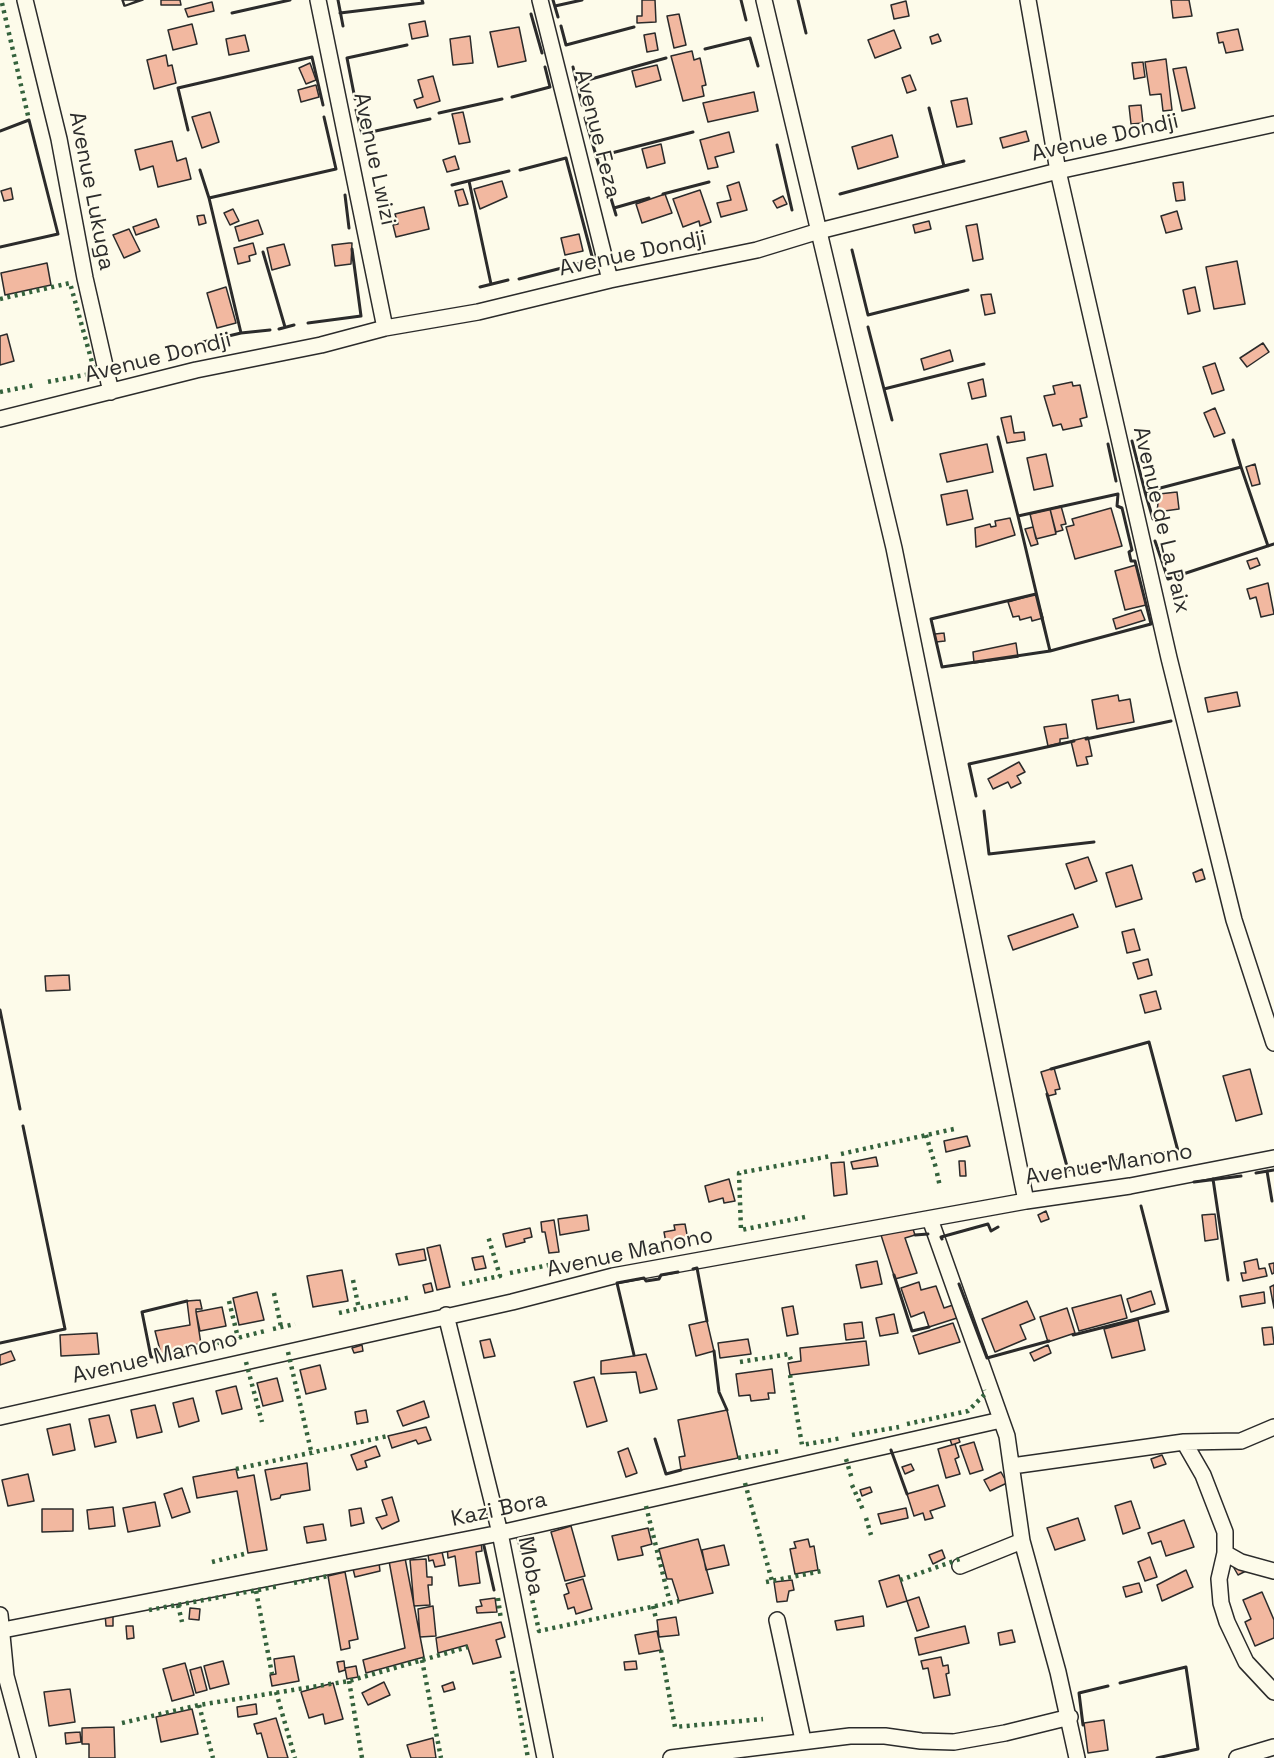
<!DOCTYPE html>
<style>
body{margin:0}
canvas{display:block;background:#fdfbea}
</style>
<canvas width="1274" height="1758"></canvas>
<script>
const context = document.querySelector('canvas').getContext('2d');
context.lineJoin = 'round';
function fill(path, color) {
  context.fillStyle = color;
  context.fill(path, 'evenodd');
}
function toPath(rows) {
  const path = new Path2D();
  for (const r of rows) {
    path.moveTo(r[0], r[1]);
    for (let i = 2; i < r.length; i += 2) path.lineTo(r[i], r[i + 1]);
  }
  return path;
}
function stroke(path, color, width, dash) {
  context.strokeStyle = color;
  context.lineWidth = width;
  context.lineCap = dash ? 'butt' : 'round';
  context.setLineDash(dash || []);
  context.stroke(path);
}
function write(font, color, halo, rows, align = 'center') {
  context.font = font + ' "Space Grotesk",sans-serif';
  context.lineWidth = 4.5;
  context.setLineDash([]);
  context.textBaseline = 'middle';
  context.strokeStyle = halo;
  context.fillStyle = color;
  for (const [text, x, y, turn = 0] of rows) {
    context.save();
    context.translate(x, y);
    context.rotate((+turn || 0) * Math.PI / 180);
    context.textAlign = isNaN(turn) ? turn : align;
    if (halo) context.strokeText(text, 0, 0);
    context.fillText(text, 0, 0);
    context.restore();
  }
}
const building = toPath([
 [122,0,139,0,124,6,122,0],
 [123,0,143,0,125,6,123,0],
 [161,0,180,0,181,5,161,5,161,0],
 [642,0,655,0,656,22,637,23,637,16,642,16,642,0],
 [1171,0,1189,0,1192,16,1173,18,1171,0],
 [906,1,909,16,894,19,891,5,906,1],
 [212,2,214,11,188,17,185,9,212,2],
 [679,14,686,45,674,48,667,16,679,14],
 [425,21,428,36,412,39,409,24,425,21],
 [192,24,197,44,173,50,168,30,192,24],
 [519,27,526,61,498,67,490,32,519,27],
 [1238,29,1243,50,1226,53,1223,42,1219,43,1217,33,1238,29],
 [894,30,901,48,875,58,868,40,894,30],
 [655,33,658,50,647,52,644,35,655,33],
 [938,34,941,41,932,44,930,37,938,34],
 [245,35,249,51,229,55,226,39,245,35],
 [470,36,473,63,453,65,450,39,470,36],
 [692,51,694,60,700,58,706,85,702,86,704,96,683,101,671,56,692,51],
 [166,55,168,66,172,65,176,83,154,89,147,60,166,55],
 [1166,59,1172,110,1163,111,1161,94,1150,95,1145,62,1166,59],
 [1143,62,1145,77,1134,79,1132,63,1143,62],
 [310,63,316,80,306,84,299,68,310,63],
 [657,65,661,80,636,87,632,71,657,65],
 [1186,67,1195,108,1182,111,1173,69,1186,67],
 [910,75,916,90,907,93,902,78,910,75],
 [433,76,440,101,417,108,414,100,423,97,418,80,433,76],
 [316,85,319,97,301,102,298,90,316,85],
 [754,92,758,111,708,122,703,103,754,92],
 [967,98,972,124,957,127,951,101,967,98],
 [1141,105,1143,123,1131,124,1129,106,1141,105],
 [210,112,219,142,202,148,192,117,210,112],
 [463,112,470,142,459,144,452,114,463,112],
 [1026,131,1029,141,1003,148,1000,138,1026,131],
 [729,132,734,152,715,157,718,167,708,169,700,140,729,132],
 [892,135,898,157,858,169,852,147,892,135],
 [172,141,177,161,186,158,191,179,158,187,153,166,140,170,135,150,172,141],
 [661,144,665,163,647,168,642,149,661,144],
 [455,156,459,169,447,172,443,160,455,156],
 [502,181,507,197,480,209,474,189,502,181],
 [739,182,747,210,721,217,717,203,731,200,727,186,739,182],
 [1183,182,1185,200,1176,201,1173,183,1183,182],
 [11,188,13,199,4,201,1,191,11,188],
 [463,189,468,204,459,206,455,191,463,189],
 [700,190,711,222,700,226,699,221,683,227,673,199,700,190],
 [665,194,672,213,642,223,636,204,665,194],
 [783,196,787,204,777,208,773,201,783,196],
 [424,207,429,229,396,237,393,225,398,224,395,214,424,207],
 [233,209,239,221,230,225,224,213,233,209],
 [1177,211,1182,229,1166,233,1161,216,1177,211],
 [204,215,206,223,199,225,197,216,204,215],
 [156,219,159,227,136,235,133,227,156,219],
 [258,220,263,234,239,241,235,227,258,220],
 [929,221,931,229,915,233,913,225,929,221],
 [977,224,983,259,973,261,966,226,977,224],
 [129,229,140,251,124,258,113,235,129,229],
 [579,234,583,251,565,255,561,238,579,234],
 [253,243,256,254,249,256,250,261,238,264,234,248,253,243],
 [349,243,352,243,351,264,335,266,332,245,349,243],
 [284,244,290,265,272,270,267,248,284,244],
 [1237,261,1245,304,1214,309,1206,267,1237,261],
 [47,263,51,285,5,295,1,273,47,263],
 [226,287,236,323,217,328,207,293,226,287],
 [1195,287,1200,311,1188,314,1183,290,1195,287],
 [991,294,995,313,985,315,981,295,991,294],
 [7,334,14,361,0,365,0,336,7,334],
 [1263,343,1269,352,1247,367,1240,358,1263,343],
 [950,350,953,361,924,370,921,359,950,350],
 [1215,363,1224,390,1212,394,1203,367,1215,363],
 [983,379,986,396,972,399,968,383,983,379],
 [1072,382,1073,386,1080,385,1087,417,1080,419,1082,426,1063,430,1061,424,1053,426,1044,396,1055,394,1053,386,1072,382],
 [1215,408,1225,433,1214,437,1204,413,1215,408],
 [1011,416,1014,433,1024,432,1025,440,1007,443,1001,418,1011,416],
 [987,444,993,472,947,482,940,454,987,444],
 [1046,454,1053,486,1034,490,1027,458,1046,454],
 [1255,464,1260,484,1252,486,1246,467,1255,464],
 [967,490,973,519,947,525,941,495,967,490],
 [1177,492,1179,509,1157,512,1159,494,1177,492],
 [1061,506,1066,524,1061,525,1063,530,1056,532,1050,509,1061,506],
 [1111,508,1122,546,1075,559,1066,527,1074,525,1072,519,1111,508],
 [1050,509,1056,534,1036,539,1030,514,1050,509],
 [1010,518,1015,535,976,547,975,528,990,524,991,527,996,526,995,521,1010,518],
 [1033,527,1038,544,1031,546,1025,529,1033,527],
 [1257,558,1260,565,1250,569,1247,561,1257,558],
 [1136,565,1146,605,1125,610,1115,571,1136,565],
 [1268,583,1274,614,1261,617,1256,597,1250,599,1247,589,1268,583],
 [1036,594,1043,618,1032,621,1031,617,1020,620,1019,616,1013,617,1008,602,1036,594],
 [1141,610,1145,620,1116,629,1113,619,1141,610],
 [944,633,945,641,936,642,935,634,944,633],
 [1016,643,1018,657,974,663,973,652,1016,643],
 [1237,692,1240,706,1208,712,1205,698,1237,692],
 [1118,695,1119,701,1130,699,1134,722,1097,729,1092,700,1118,695],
 [1066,724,1068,738,1060,739,1060,743,1048,746,1044,727,1066,724],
 [1088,737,1092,756,1086,757,1088,764,1077,766,1071,741,1088,737],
 [1019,762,1025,772,1017,776,1021,783,1011,788,1008,782,993,789,988,779,1019,762],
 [1088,857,1097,881,1075,889,1066,864,1088,857],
 [1132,865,1142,899,1116,907,1106,873,1132,865],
 [1202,869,1205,879,1196,882,1193,873,1202,869],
 [1073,914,1078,927,1013,950,1008,936,1073,914],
 [1134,929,1140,950,1127,953,1122,932,1134,929],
 [1148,959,1152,975,1138,979,1133,963,1148,959],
 [69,975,70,990,46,991,45,976,69,975],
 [1156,991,1161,1009,1145,1013,1140,995,1156,991],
 [1054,1068,1060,1089,1055,1090,1056,1094,1048,1096,1041,1072,1054,1068],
 [1250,1069,1262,1114,1236,1121,1223,1076,1250,1069],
 [967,1136,970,1146,946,1152,944,1141,967,1136],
 [876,1157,878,1166,853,1169,851,1162,876,1157],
 [959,1161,965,1161,966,1176,960,1176,959,1161],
 [844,1162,847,1194,834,1196,831,1163,844,1162],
 [729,1179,735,1201,724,1203,723,1198,709,1202,705,1186,729,1179],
 [1046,1211,1049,1219,1041,1222,1038,1215,1046,1211],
 [1215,1214,1218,1239,1205,1241,1202,1215,1215,1214],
 [587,1215,589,1230,560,1235,558,1219,587,1215],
 [554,1220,559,1252,549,1253,545,1232,542,1232,541,1222,554,1220],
 [685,1224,688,1240,666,1243,664,1232,675,1230,674,1225,685,1224],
 [912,1226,915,1235,905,1238,917,1273,895,1279,881,1235,912,1226],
 [530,1228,532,1237,524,1239,525,1242,506,1247,503,1234,530,1228],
 [440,1245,450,1287,437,1290,427,1248,440,1245],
 [424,1249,426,1260,399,1265,396,1254,424,1249],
 [483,1256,486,1268,475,1270,472,1258,483,1256],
 [1257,1259,1259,1269,1265,1268,1267,1276,1243,1281,1241,1273,1246,1273,1244,1262,1257,1259],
 [877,1261,882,1284,861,1288,856,1265,877,1261],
 [1274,1263,1274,1273,1272,1274,1269,1264,1274,1263],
 [342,1270,348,1301,313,1307,307,1276,342,1270],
 [919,1282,921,1290,936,1286,944,1308,953,1305,957,1318,929,1327,924,1312,911,1317,901,1288,919,1282],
 [431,1283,433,1291,425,1293,423,1285,431,1283],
 [1274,1285,1274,1308,1270,1287,1274,1285],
 [1151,1291,1155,1304,1131,1312,1127,1299,1151,1291],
 [257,1292,264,1320,239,1325,233,1298,257,1292],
 [1264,1292,1265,1303,1242,1307,1240,1296,1264,1292],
 [1121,1295,1127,1318,1079,1331,1072,1308,1121,1295],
 [200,1300,202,1309,196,1309,196,1312,201,1344,192,1345,193,1348,161,1354,155,1331,190,1325,187,1301,200,1300],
 [1027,1301,1035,1319,1020,1325,1026,1339,995,1352,982,1319,1027,1301],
 [793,1306,798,1334,787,1336,782,1308,793,1306],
 [222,1307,226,1326,200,1331,196,1312,222,1307],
 [1067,1308,1075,1333,1048,1342,1040,1317,1067,1308],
 [894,1314,898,1333,880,1336,876,1318,894,1314],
 [1138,1320,1145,1350,1112,1358,1104,1329,1138,1320],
 [707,1321,714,1351,696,1356,689,1325,707,1321],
 [862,1322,864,1338,846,1340,844,1324,862,1322],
 [953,1323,960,1342,919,1354,913,1336,953,1323],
 [1272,1327,1274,1344,1264,1345,1262,1328,1272,1327],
 [97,1333,99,1354,61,1356,60,1335,97,1333],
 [490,1339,495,1356,484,1358,480,1341,490,1339],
 [748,1339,751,1354,720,1358,718,1343,748,1339],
 [866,1341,869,1365,790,1375,788,1363,801,1361,800,1348,866,1341],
 [362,1345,363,1351,354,1353,352,1348,362,1345],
 [1048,1345,1051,1353,1034,1361,1030,1353,1048,1345],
 [11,1351,15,1360,0,1365,0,1355,11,1351],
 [646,1354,657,1389,640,1393,636,1372,601,1374,601,1361,646,1354],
 [320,1365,326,1389,306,1394,300,1370,320,1365],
 [772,1369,775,1393,768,1393,769,1399,751,1401,750,1395,739,1396,736,1374,772,1369],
 [594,1377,607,1421,587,1427,574,1382,594,1377],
 [277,1378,283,1401,263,1406,257,1383,277,1378],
 [236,1386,242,1409,222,1414,216,1391,236,1386],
 [193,1398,199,1421,179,1427,173,1403,193,1398],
 [424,1401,429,1417,403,1426,397,1411,424,1401],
 [155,1405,162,1432,137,1438,131,1410,155,1405],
 [366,1410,368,1422,357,1424,355,1412,366,1410],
 [727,1410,738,1458,681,1470,679,1457,685,1456,678,1420,727,1410],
 [109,1415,116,1442,95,1447,89,1419,109,1415],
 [70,1424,75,1450,53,1455,47,1429,70,1424],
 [426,1427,431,1440,418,1444,416,1440,392,1448,388,1436,426,1427],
 [956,1432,960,1442,952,1445,948,1434,956,1432],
 [974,1442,983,1470,970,1474,960,1446,974,1442],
 [955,1444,959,1457,955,1459,960,1474,946,1478,938,1449,955,1444],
 [376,1446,380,1456,365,1461,367,1467,357,1470,351,1455,376,1446],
 [628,1448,637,1473,626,1477,618,1452,628,1448],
 [1162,1455,1166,1464,1154,1468,1151,1459,1162,1455],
 [307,1463,310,1490,281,1495,280,1498,271,1500,265,1470,307,1463],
 [911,1464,914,1470,905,1474,902,1467,911,1464],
 [236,1469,238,1478,254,1475,267,1550,248,1553,237,1491,197,1498,193,1477,236,1469],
 [1001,1472,1007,1483,990,1491,984,1480,1001,1472],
 [28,1474,34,1501,8,1506,2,1480,28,1474],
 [938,1485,945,1506,930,1511,933,1518,925,1520,923,1513,914,1516,907,1494,938,1485],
 [870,1487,872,1492,862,1496,860,1490,870,1487],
 [182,1488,190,1512,172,1518,164,1494,182,1488],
 [392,1497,399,1521,382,1529,376,1518,387,1515,382,1500,392,1497],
 [1131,1501,1140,1528,1123,1534,1115,1506,1131,1501],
 [155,1502,160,1526,128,1532,123,1508,155,1502],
 [113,1507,115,1526,89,1529,87,1510,113,1507],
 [361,1508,364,1523,351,1526,349,1510,361,1508],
 [906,1508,908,1518,881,1524,878,1514,906,1508],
 [42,1509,73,1509,73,1531,42,1532,42,1509],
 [1078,1518,1085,1540,1055,1550,1047,1528,1078,1518],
 [1184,1520,1194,1547,1166,1556,1161,1541,1152,1544,1148,1533,1184,1520],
 [323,1524,326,1540,307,1543,304,1527,323,1524],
 [571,1526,585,1576,565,1581,551,1532,571,1526],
 [528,1528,534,1550,521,1553,515,1531,528,1528],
 [648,1528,652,1544,641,1547,643,1555,618,1560,612,1536,648,1528],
 [698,1539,713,1593,679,1601,672,1579,667,1579,659,1549,698,1539],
 [808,1539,810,1547,814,1546,818,1570,795,1574,790,1549,796,1548,794,1542,808,1539],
 [481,1541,482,1551,476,1552,480,1583,459,1586,455,1556,448,1558,447,1546,481,1541],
 [724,1545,729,1565,706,1570,702,1550,724,1545],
 [942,1550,945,1558,933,1564,929,1555,942,1550],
 [442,1552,445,1565,435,1567,433,1560,429,1561,428,1555,442,1552],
 [1150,1557,1157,1577,1145,1581,1138,1562,1150,1557],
 [405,1558,424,1657,366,1673,363,1660,405,1648,389,1561,405,1558],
 [426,1559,427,1577,432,1577,432,1585,428,1585,430,1605,414,1606,410,1560,426,1559],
 [379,1563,380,1571,355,1577,353,1569,379,1563],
 [1242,1564,1246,1571,1238,1575,1234,1568,1242,1564],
 [1186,1570,1193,1587,1162,1601,1157,1585,1186,1570],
 [345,1572,358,1639,349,1641,350,1648,341,1650,328,1576,345,1572],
 [899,1575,907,1601,887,1607,879,1581,899,1575],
 [583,1579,592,1609,576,1614,574,1607,568,1609,564,1595,569,1593,566,1584,583,1579],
 [792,1580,794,1590,789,1591,787,1601,777,1602,774,1582,792,1580],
 [1139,1583,1142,1592,1126,1597,1123,1587,1139,1583],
 [1262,1592,1274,1620,1274,1638,1255,1646,1245,1622,1251,1619,1243,1600,1262,1592],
 [919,1597,929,1627,917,1631,907,1601,919,1597],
 [495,1598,497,1612,477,1613,476,1607,482,1606,480,1600,495,1598],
 [433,1606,436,1636,420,1637,418,1609,433,1606],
 [190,1608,200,1609,199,1620,189,1619,190,1608],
 [113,1613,113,1626,106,1626,105,1614,113,1613],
 [863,1616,864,1626,837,1630,835,1621,863,1616],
 [676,1617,679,1635,659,1637,657,1620,676,1617],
 [501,1622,505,1637,496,1640,501,1657,473,1664,467,1645,438,1653,436,1638,501,1622],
 [126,1626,133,1626,134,1638,127,1639,126,1626],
 [965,1626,969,1643,919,1655,915,1638,965,1626],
 [1012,1630,1015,1642,1000,1645,998,1633,1012,1630],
 [657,1631,661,1650,639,1654,635,1635,657,1631],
 [294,1656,299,1681,272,1686,270,1675,276,1674,274,1659,294,1656],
 [941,1657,943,1666,948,1665,949,1673,946,1674,950,1695,934,1698,928,1668,923,1669,921,1661,941,1657],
 [223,1661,229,1684,210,1689,204,1666,223,1661],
 [344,1661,345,1670,339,1672,337,1662,344,1661],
 [636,1661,637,1669,625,1670,624,1662,636,1661],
 [185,1663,194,1695,172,1701,163,1669,185,1663],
 [356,1666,358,1677,347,1679,345,1668,356,1666],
 [201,1667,207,1690,196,1693,190,1670,201,1667],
 [384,1682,390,1695,368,1705,362,1693,384,1682],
 [453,1682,455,1689,444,1692,442,1686,453,1682],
 [333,1683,343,1719,325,1724,323,1714,309,1718,301,1692,333,1683],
 [70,1689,75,1722,49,1726,44,1692,70,1689],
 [256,1704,257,1714,238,1717,237,1707,256,1704],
 [192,1709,198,1734,161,1742,156,1717,192,1709],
 [276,1718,288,1758,268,1758,261,1733,257,1734,254,1724,276,1718],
 [1104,1720,1108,1750,1088,1753,1084,1723,1104,1720],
 [114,1727,115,1758,89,1758,89,1744,82,1744,82,1728,114,1727],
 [80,1732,81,1742,66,1744,65,1733,80,1732],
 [433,1738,436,1758,411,1758,407,1745,433,1738]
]);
fill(building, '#f2b8a0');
stroke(building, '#2b2b2b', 1.5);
const street = toPath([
 [25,0,59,139,85,278,111,392],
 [318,0,385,328],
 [540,0,610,280],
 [764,0,894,548,1026,1201],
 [1028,0,1058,171,1169,658,1234,920,1274,1043],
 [0,419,196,370,321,345,385,328,478,312,610,280,757,250,819,231,1058,171,1274,124],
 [930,1219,1007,1436,1022,1541,1058,1672,1077,1758],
 [446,1315,500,1533,545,1758],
 [0,1417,512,1302,613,1276,1026,1201,1130,1186,1274,1158],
 [1184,1442,1203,1475,1225,1532,1225,1553,1241,1562,1274,1571],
 [1012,1466,1184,1442,1241,1441,1274,1427],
 [1225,1553,1219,1579,1221,1603,1227,1622,1246,1662,1274,1692],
 [960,1566,1022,1541],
 [0,1615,6,1676,28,1758],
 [777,1620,803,1740],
 [3,1630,500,1533,1001,1420],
 [671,1758,850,1736,885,1736,921,1741,954,1742,1005,1733,1070,1717],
 [1237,1758,1274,1747]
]);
stroke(street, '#2b2b2b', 18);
stroke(street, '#fdfbea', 15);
stroke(toPath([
 [2,3,29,120],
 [0,299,70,283,95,373,47,382],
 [0,392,35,385],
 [926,1135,936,1168],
 [841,1154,954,1129],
 [937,1173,940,1187],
 [805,1217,741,1230,739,1173,831,1156],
 [510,1273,549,1265],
 [353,1280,359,1309],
 [462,1284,500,1276,488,1236],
 [274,1293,281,1327],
 [229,1301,238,1338],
 [339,1313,411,1297],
 [273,1329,295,1324],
 [210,1345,265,1331],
 [288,1352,312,1455],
 [246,1362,262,1422],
 [740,1362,789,1354,792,1363],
 [790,1375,802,1445,842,1438],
 [907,1424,968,1411,985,1394,984,1390],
 [852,1435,899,1427],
 [738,1458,779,1451],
 [846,1459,852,1479],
 [236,1469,388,1436],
 [745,1483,772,1581],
 [852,1485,864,1512],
 [646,1506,670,1603],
 [866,1518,871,1535],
 [212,1562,248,1553],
 [526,1571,539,1631,679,1601],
 [900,1580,960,1559],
 [766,1582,822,1571],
 [294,1583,328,1576],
 [256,1591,272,1674],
 [236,1594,280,1586],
 [498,1598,501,1620],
 [178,1605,182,1622],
 [653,1606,656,1619],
 [149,1610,226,1596],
 [661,1650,675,1727,763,1719],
 [422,1660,441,1758],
 [512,1671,528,1758],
 [349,1681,362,1758],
 [276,1692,295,1758],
 [199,1705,213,1758],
 [122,1723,199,1705,349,1681,468,1647]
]), '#34623c', 4.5, [3, 4.5]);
stroke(toPath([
 [338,0,343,26],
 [553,0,558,17],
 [741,0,746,20],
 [798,0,806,33],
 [555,6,582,0],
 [232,13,290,0],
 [340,13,423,3,422,0],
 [531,14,542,53],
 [561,26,566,45,634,27],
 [705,49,750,38,758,66],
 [573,67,582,105],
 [577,83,666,58],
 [512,97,550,87,545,67],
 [355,99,347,58,407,45],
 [356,110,362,134,430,119],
 [439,113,502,99],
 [585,118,600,169],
 [188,130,178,88,312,57,323,105],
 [0,131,29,120,58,234,0,247],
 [777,145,792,210],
 [596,157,693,132],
 [944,166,964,161],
 [200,170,209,198,336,169,324,117],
 [469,181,491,284],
 [452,185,509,171],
 [663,194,709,182],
 [840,194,944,166,929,108],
 [345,195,349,228],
 [610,195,616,215],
 [614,208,649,198],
 [852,250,868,315,968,290],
 [263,252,285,327],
 [519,279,593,260,566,158,520,170],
 [480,287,508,280],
 [308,323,361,316,352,249],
 [868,327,892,420],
 [279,329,294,325],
 [241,333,270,330],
 [203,342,241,333,209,198],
 [884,389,984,364],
 [998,437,1018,516],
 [1132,441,1145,492,1241,467,1233,440],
 [1108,444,1116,481],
 [1241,467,1268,546],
 [1145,492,1153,519],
 [1118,494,1117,506,1122,508,1132,550,1129,552,1131,561,1135,561,1151,624,1050,651,1018,516,1118,494],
 [1155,541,1168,579,1274,544],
 [1036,594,1050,651,942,667,931,619,1036,594],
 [1086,739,1171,721],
 [976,796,969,764,1074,741],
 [984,811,989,854,1094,842],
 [0,1010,20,1109],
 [1051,1069,1149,1042,1178,1151,1149,1155],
 [1047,1094,1068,1170,1135,1157],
 [1267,1171,1272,1201],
 [1256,1173,1274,1170],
 [1213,1179,1228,1280],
 [1194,1182,1241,1176],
 [915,1235,928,1234],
 [942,1239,941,1237,988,1224,991,1231,998,1227],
 [693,1269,697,1268,707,1321],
 [894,1275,912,1331,929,1327],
 [959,1284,987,1358,1049,1341],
 [1073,1335,1168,1311,1141,1206],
 [0,1343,65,1329,23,1126],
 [714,1351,719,1392,727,1410],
 [634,1355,617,1283,644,1278,646,1281,659,1279,661,1275,678,1272],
 [157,1357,151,1357,142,1312,187,1301],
 [655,1439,666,1474,681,1470],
 [891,1450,907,1494],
 [484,1546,494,1590],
 [1120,1683,1186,1667,1198,1749,1157,1758],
 [1083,1725,1079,1693,1108,1686]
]), '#2b2b2b', 3);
write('22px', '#2b2b2b', '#fdfbea', [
 ["Avenue Feza",597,134,76],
 ["Avenue Dondji",1105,138,-13],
 ["Avenue Lwizi",374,159,78],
 ["Avenue Lukuga",91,191,79],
 ["Avenue Dondji",633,254,-12],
 ["Avenue Dondji",158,358,-14],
 ["Avenue de La Paix",1161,520,77],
 ["Avenue Manono",1109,1165,-9],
 ["Avenue Manono",630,1253,-12],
 ["Avenue Manono",155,1358,-13],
 ["Kazi Bora",499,1510,-12],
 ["Moba",530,1566,79]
]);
</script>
